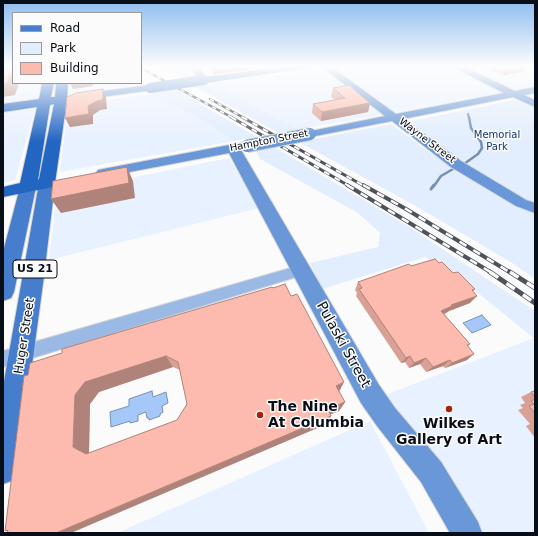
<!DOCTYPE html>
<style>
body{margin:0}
#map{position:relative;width:538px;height:536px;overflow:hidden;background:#fbfbfb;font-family:"DejaVu Sans",sans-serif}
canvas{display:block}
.frame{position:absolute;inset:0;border:4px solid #080e17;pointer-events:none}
.legend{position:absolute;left:12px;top:12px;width:130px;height:72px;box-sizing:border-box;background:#fbfbfb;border:1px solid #9a9ca0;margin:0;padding:5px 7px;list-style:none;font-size:12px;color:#080e17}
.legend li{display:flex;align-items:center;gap:8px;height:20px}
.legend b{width:20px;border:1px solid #9a9ca0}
</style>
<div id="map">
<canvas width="538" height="536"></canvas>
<div class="frame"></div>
<ul class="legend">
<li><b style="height:5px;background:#467dcc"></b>Road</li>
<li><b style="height:11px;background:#e2edfd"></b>Park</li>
<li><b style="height:11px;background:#fcbbae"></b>Building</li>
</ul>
</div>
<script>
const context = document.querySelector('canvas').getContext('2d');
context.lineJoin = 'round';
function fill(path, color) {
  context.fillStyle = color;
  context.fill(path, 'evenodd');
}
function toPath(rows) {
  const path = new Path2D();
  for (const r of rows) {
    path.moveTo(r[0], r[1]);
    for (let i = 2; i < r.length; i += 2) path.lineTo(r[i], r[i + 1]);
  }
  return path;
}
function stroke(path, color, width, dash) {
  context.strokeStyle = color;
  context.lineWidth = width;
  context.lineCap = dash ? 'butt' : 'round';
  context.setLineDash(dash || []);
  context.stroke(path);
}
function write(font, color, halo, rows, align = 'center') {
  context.font = font + ' "DejaVu Sans",sans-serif';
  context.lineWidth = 3;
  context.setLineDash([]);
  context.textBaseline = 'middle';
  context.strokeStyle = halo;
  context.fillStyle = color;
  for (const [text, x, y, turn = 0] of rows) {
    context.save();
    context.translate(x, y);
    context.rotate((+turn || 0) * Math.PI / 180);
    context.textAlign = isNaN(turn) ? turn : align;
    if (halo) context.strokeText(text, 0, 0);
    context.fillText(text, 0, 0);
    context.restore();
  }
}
fill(toPath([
 [3,66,13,66,13,83,41,83,38,98,3,104],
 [200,66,282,66,208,76],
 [339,66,449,66,504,92,395,112,332,67],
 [461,66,535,66,535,87,515,90],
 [324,68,387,114,298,129,210,84],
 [69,83,141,83,142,84,68,93],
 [147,94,150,98,159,97,205,122,234,141,60,172,68,105],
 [35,109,15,180,3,183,3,111],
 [229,158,259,208,49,260,57,193],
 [534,338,535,533,477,533,385,395],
 [370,421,429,533,117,533]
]), '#e8f1ff');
fill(toPath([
 [154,66,188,66,193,76,180,78],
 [210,84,298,129,279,133,195,87],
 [177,89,207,108,257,137,234,141,205,122,159,97,149,98,147,94],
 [513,100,520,101,535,108,535,203,518,197,473,170,407,122],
 [391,124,430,153,485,187,535,212,535,279,514,264,414,205,299,142],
 [274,147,411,228,535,311,535,339,462,280,425,257,322,289,310,263,378,247,380,233,358,213,264,161,260,159,256,151]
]), '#e2edfd');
const water = toPath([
 [482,315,491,325,472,333,463,323,482,315],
 [152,391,153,397,166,392,168,403,162,406,163,412,160,414,160,416,149,420,149,418,147,418,146,412,138,415,138,421,130,423,130,421,111,427,110,412,129,406,129,399,152,391]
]);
fill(water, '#a6c8f9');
stroke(water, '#7790b5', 1);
stroke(toPath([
 [468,114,469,118]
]), '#7790b5', 2);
stroke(toPath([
 [464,164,478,154,482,148,481,142,471,128,469,117],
 [434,186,441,176,453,169]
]), '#7790b5', 2.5);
stroke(toPath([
 [431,189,434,185]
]), '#7790b5', 3);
const street = toPath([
 [301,265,306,266,308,270,306,274,3,367,3,351,301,265]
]);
const secondary = toPath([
 [190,66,198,66,206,77,288,66,310,66,306,68,204,83,201,82,190,66],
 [321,66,330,66,396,114,504,93,451,66,462,66,515,91,535,87,535,93,524,95,535,100,535,107,513,97,403,119,461,161,526,200,535,203,535,213,516,206,451,167,392,121,310,137,306,136,304,134,306,132,385,116,321,66],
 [150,85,153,86,155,88,153,90,79,100,74,97,79,94,150,85],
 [245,142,249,143,251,146,249,149,241,150,379,385,395,408,441,462,478,522,482,533,450,533,421,482,377,426,361,403,229,153,103,177,98,176,96,173,98,170,103,169,245,142]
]);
const primary = toPath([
 [47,178,52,180,55,183,44,276,18,469,14,480,3,484,3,387,39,183,42,180,47,178],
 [28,182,34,184,36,187,14,292,11,298,3,301,3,252,20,187,22,184,28,182]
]);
const highway = toPath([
 [42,83,54,83,51,97,55,97,56,83,68,83,67,100,55,183,53,187,3,197,3,187,20,183,37,107,3,112,3,104,39,99,42,83],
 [54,104,39,179,38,180,50,105,54,104]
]);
stroke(street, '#d4d5d7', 2);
stroke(secondary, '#d4d5d7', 2);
stroke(primary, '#d4d5d7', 2);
stroke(highway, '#d4d5d7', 2);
fill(street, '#9ab9e5');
fill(secondary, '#6a97d7');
fill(primary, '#467dcc');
fill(highway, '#2366c2');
const railFar3 = toPath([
 [141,68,233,118],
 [210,99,244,118]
]);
const railFar2 = toPath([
 [231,117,349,186],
 [242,117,364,186]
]);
const railFar1 = toPath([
 [347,185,492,273],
 [363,185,406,209,511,273]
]);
const rail = toPath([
 [490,272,535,303],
 [510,272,535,288]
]);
stroke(railFar3, '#4e5259', 2.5);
stroke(railFar2, '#4e5259', 3);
stroke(railFar1, '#4e5259', 4);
stroke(rail, '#4e5259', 5);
stroke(railFar3, '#fbfbfb', 1.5, [4.5]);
stroke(railFar2, '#fbfbfb', 2, [6]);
stroke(railFar1, '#fbfbfb', 2.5, [8]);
stroke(rail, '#fbfbfb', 3.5, [10]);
const secondaryBridgeFar1 = toPath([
 [150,88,204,80]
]);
const secondaryBridge = toPath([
 [247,146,310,134]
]);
stroke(secondaryBridgeFar1, '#d4d5d7', 10, []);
stroke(secondaryBridge, '#d4d5d7', 14, []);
stroke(secondaryBridgeFar1, '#6a97d7', 10);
stroke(secondaryBridge, '#6a97d7', 12);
fill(toPath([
 [208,66,249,66,249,69,214,74],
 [482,66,526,66,522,72,503,75],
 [333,88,370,103,368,112,321,121,312,113,313,104,335,100,331,97],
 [439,263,475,289,473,292,470,303,449,311,446,313,444,314,470,344,468,346,467,360,445,368,443,366,426,372,420,364,409,368,405,362,401,363,356,296,357,293,355,290,358,282,411,266],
 [272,287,339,391,345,402,339,411,331,414,331,416,327,424,7,531,5,531,24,376],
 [173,367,180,370,187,404,177,420,90,453,89,452,90,404,99,392],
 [535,390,535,438,526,426,530,424,518,410,523,408,520,405,525,403,521,397]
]), '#d9a196');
fill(toPath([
 [213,66,249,66,249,69,214,74],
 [508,66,526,66,522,72,503,75],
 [13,69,13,83,19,83,15,95,3,97,3,83],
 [70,83,92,83,93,86,73,89],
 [103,89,106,98,107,109,100,110,93,115,93,124,70,127,65,118,88,106],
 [370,103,368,112,321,121,322,112],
 [127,167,133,181,135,198,61,213,51,199],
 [477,296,470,303,449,311,446,313,436,317,441,311,451,305],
 [474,354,467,360,445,368,452,363],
 [166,356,173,367,99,392,90,404,89,452,101,459,86,454,73,447,75,395,85,382],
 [410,356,405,362,401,363,406,358],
 [426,358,420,364,409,368,414,363],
 [450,360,443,366,426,372,433,367],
 [344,382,339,392,336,386],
 [345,402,339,411,324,417,328,409],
 [331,416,327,424,71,533,56,533]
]), '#b0837a');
const building = toPath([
 [13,69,7,83,3,83,3,70,13,69],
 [349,85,370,103,322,112,313,104,345,98,333,88,349,85],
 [103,89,103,100,97,101,88,106,89,114,65,118,67,97,76,93,103,89],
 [127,167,129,183,51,199,53,181,127,167],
 [435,259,439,263,442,262,453,273,458,272,475,289,472,290,477,296,451,305,452,306,441,311,470,344,467,345,474,354,452,363,450,360,433,367,426,358,414,363,410,356,406,358,359,289,362,288,358,282,409,264,411,266,435,259],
 [285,284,291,296,297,294,344,382,336,386,345,402,328,409,331,416,56,533,7,533,8,530,5,531,24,376,28,375,30,363,62,353,62,349,272,287,273,288,285,284],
 [166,356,178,362,187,404,177,420,86,454,73,447,75,395,85,382,166,356],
 [535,391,535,397,531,392,535,391],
 [535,399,535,413,529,406,534,404,531,401,535,399]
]);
fill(building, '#fcbbae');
stroke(building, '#b0837a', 1);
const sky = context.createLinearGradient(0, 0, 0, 141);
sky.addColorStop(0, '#8dbcef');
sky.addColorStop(0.47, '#fdfdfd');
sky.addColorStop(1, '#fdfdfd00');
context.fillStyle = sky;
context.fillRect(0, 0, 538, 141);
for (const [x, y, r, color] of [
 [449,409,4,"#ae1f08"],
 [260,415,4,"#ae1f08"]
]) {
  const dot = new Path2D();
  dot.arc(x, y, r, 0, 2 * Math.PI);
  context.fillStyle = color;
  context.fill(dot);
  stroke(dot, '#fbfbfb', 1.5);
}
write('10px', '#0f366c', '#fbfbfb', [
 ["Memorial",497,135],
 ["Park",497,147]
]);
write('10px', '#080e17', '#fbfbfb', [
 ["Hampton Street",269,141,-11],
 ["Wayne Street",427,141,37]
]);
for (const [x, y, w] of [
 [35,269,44]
]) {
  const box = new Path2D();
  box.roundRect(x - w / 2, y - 9, w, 18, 3);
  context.fillStyle = '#fbfbfb';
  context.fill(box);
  stroke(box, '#080e17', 1);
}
write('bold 11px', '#080e17', null, [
 ["US 21",35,269]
]);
write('12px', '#080e17', '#fbfbfb', [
 ["Huger Street",25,336,-81]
]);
write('14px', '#080e17', '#fbfbfb', [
 ["Pulaski Street",343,345,61]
]);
write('bold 14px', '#080e17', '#fbfbfb', [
 ["The Nine",268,407],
 ["At Columbia",268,423],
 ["Wilkes",449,424,"center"],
 ["Gallery of Art",449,440,"center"]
], 'left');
</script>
